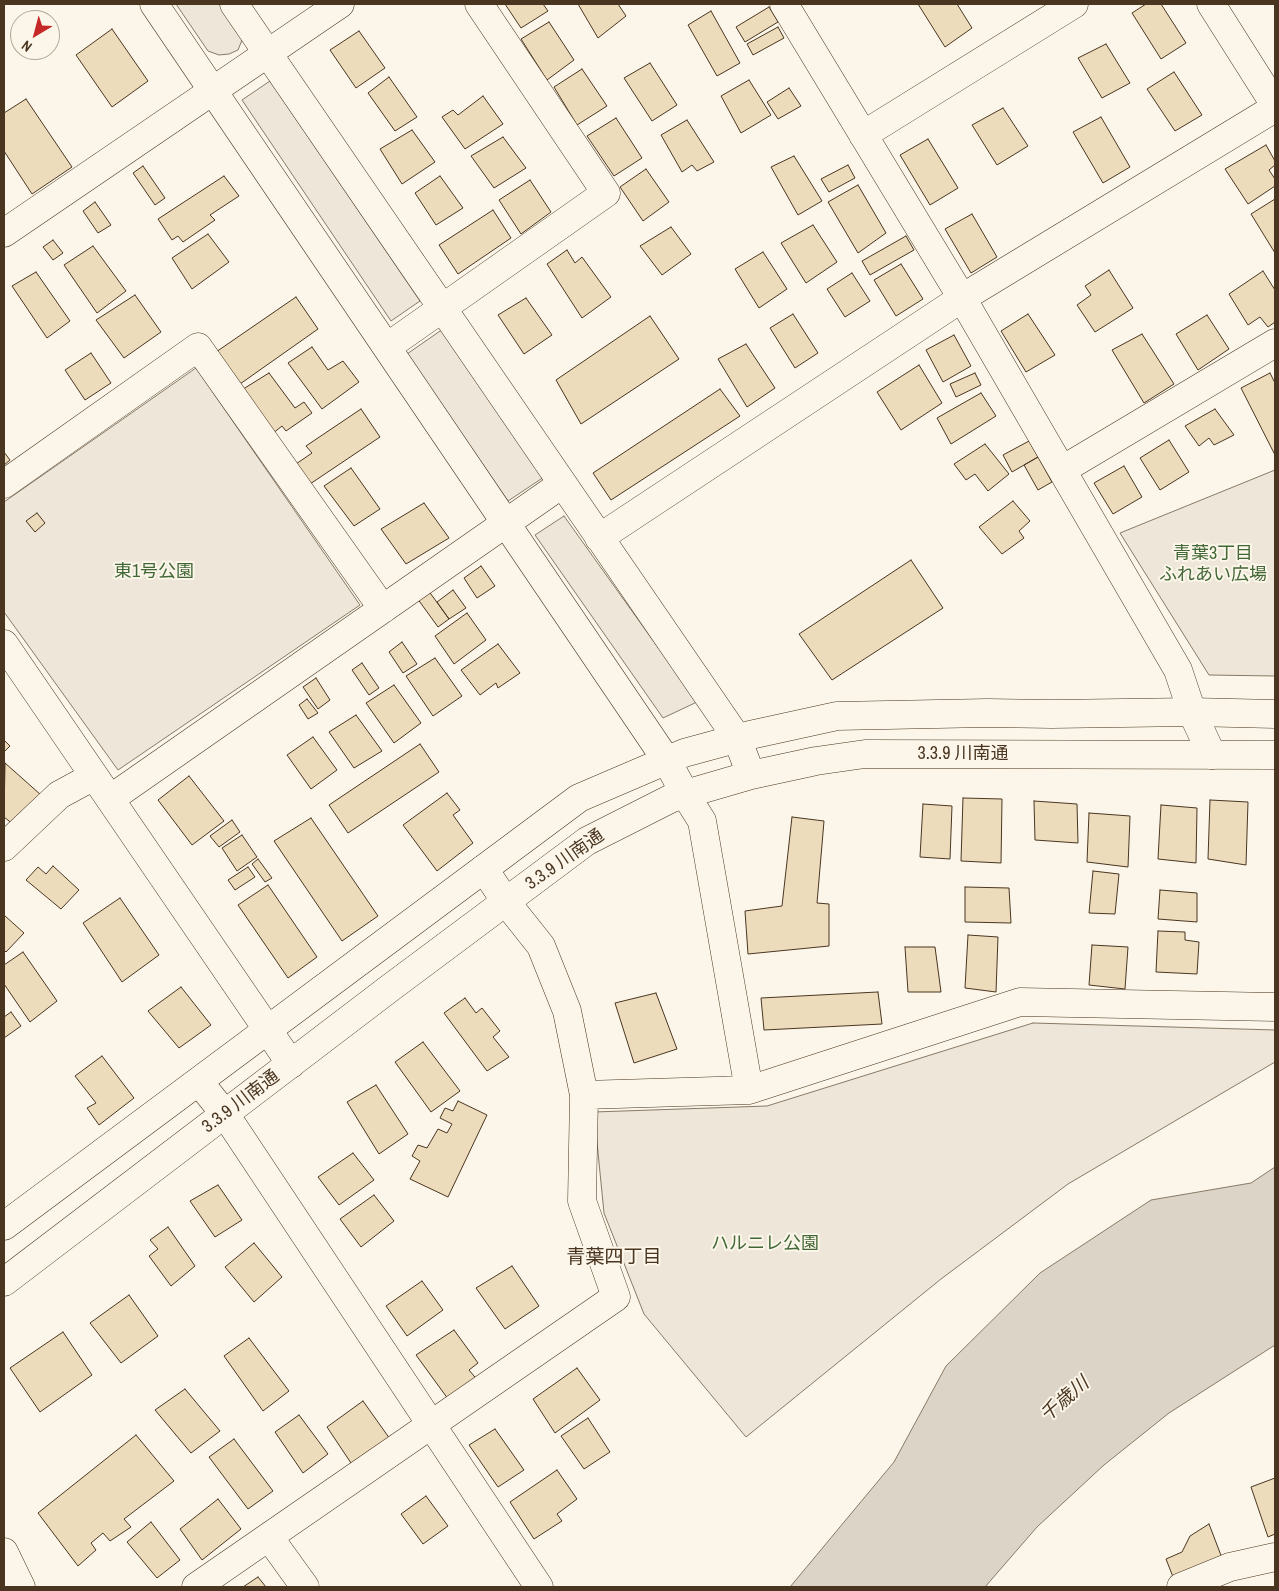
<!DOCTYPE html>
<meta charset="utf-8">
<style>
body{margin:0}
#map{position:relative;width:1279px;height:1591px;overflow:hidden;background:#fbf6e9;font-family:"Archivo Narrow",sans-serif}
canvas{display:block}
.frame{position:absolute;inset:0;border:5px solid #4a3520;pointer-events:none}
.north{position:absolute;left:10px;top:10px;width:50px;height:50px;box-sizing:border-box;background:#fbf6e9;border:1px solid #b4a999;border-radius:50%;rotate:217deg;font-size:14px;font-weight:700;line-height:20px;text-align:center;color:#4a3520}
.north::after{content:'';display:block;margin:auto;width:18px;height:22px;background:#c62828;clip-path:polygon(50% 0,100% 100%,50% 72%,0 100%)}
</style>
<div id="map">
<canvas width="1279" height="1591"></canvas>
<div class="frame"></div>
<div class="north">N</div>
</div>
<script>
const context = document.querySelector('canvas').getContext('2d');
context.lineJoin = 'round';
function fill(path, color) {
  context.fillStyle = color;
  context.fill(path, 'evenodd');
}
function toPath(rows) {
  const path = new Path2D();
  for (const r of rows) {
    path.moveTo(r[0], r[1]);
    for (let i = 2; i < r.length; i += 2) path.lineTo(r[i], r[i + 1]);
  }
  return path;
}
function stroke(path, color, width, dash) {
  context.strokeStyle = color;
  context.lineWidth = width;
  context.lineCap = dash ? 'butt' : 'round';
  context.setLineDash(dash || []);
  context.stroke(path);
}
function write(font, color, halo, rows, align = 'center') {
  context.font = font + ' "Archivo Narrow","Noto Sans JP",sans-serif';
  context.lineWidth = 4;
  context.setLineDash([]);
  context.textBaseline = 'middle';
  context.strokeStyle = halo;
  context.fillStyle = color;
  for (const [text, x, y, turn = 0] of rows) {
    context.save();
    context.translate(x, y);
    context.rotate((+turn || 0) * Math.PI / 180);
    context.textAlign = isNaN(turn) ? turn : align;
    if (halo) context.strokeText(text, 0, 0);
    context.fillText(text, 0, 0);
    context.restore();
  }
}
const green = toPath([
 [176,4,219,4,240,33,242,40,238,50,229,54,219,55,208,51,176,4],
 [270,81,420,301,391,321,242,100,270,81],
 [443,329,544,477,508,501,407,354,443,329],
 [196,368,360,605,118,770,4,612,4,502,196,368],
 [1275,470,1275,676,1209,675,1120,533,1275,470],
 [564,516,697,702,663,718,535,535,564,516],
 [1033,1023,1275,1030,1275,1062,1068,1184,941,1279,746,1437,644,1314,604,1213,594,1112,767,1106,1033,1023]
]);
fill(green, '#ede6d9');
stroke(green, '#887966', 1);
const water = toPath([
 [1275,1167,1275,1345,1169,1413,1104,1465,1037,1527,985,1587,790,1587,894,1462,946,1366,1040,1273,1151,1200,1251,1183,1275,1167]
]);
fill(water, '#dcd4c6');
stroke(water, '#887966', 1);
const building = toPath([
 [505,4,543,4,548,11,521,28,505,4],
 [578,4,618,4,626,16,598,38,578,4],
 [918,4,957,4,972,28,945,47,918,4],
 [1146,4,1161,4,1186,43,1161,59,1132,13,1146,4],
 [769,7,778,22,745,42,736,27,769,7],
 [711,11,740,63,717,76,688,25,711,11],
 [549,22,574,60,547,80,521,39,549,22],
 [778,27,784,38,753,55,747,44,778,27],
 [112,29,148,81,112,107,76,55,112,29],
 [359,31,385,68,356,88,330,50,359,31],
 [1106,44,1130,83,1102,98,1078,58,1106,44],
 [650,63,677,105,652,121,624,78,650,63],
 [582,69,607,106,577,125,554,87,582,69],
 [1174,72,1202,115,1175,131,1147,89,1174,72],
 [389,77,417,117,395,131,368,93,389,77],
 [749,80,771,115,741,133,721,96,749,80],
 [789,88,801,106,778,119,767,102,789,88],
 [483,96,503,124,465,149,442,117,453,110,458,115,483,96],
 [26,99,72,167,32,194,4,151,4,113,26,99],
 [1003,108,1028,146,997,165,972,125,1003,108],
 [1101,117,1130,167,1103,183,1073,132,1101,117],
 [616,118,642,158,614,176,587,136,616,118],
 [687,120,714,162,697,171,692,165,682,172,661,135,687,120],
 [412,130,435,162,402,184,380,149,412,130],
 [503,137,526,168,494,188,471,156,503,137],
 [928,139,958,188,930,205,900,155,928,139],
 [1266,145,1275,161,1275,165,1269,170,1275,179,1275,186,1248,204,1225,169,1266,145],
 [794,156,822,201,798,215,771,167,794,156],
 [848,165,855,178,829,192,821,179,848,165],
 [143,166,165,198,155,205,133,173,143,166],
 [646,169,669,202,643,221,620,187,646,169],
 [224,176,239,196,210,215,215,220,183,242,178,236,172,240,158,219,224,176],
 [440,176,463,208,436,225,415,193,440,176],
 [530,180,551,212,521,234,499,200,530,180],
 [858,185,886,233,858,253,828,202,858,185],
 [1275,199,1275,253,1251,214,1275,199],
 [95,202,111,225,98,233,83,211,95,202],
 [493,210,511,238,458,274,439,245,493,210],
 [972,214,997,257,971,273,945,229,972,214],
 [813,225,837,262,806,283,781,243,813,225],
 [671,227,691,254,662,275,640,246,671,227],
 [208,234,229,262,192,289,172,258,208,234],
 [906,236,914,250,870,275,862,261,906,236],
 [53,240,63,253,53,260,43,247,53,240],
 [93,246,126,291,97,313,64,265,93,246],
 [567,250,575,263,582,257,611,297,582,318,547,264,567,250],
 [763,252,787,289,759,308,735,269,763,252],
 [901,264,923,299,896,316,874,280,901,264],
 [1109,270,1133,308,1095,332,1077,305,1091,295,1085,286,1109,270],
 [1263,271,1275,290,1275,322,1268,327,1260,317,1248,325,1229,294,1263,271],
 [36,272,70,321,47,338,12,286,36,272],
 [852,273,870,301,845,317,827,289,852,273],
 [135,295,161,332,124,358,96,320,135,295],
 [296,297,318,329,240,384,216,352,296,297],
 [526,298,552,335,524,354,498,315,526,298],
 [793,314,818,353,795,368,770,328,793,314],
 [1028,314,1055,355,1026,372,1001,331,1028,314],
 [1207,315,1229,349,1198,370,1176,334,1207,315],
 [650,316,679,359,581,424,556,380,650,316],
 [1142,334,1174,384,1144,403,1112,350,1142,334],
 [954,335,971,366,943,382,926,350,954,335],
 [746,344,775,388,747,407,718,359,746,344],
 [312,347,328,370,343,361,359,382,322,409,288,363,312,347],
 [91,353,111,383,85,400,65,370,91,353],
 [919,365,942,403,901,430,877,392,919,365],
 [269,373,295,408,304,402,312,413,286,431,282,426,272,434,240,391,269,373],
 [975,373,981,385,956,397,950,384,975,373],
 [1270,373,1275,383,1275,455,1241,388,1270,373],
 [720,389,740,416,611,500,593,473,720,389],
 [981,393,996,416,951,444,937,418,981,393],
 [361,409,380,437,310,484,296,464,312,453,306,446,361,409],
 [1215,409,1234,435,1214,445,1209,438,1199,446,1185,426,1215,409],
 [1169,440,1189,472,1160,490,1140,458,1169,440],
 [1029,441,1038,457,1012,472,1003,455,1029,441],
 [985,444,1009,474,988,491,975,474,966,480,954,464,985,444],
 [4,452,10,460,4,465,4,452],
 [1038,457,1052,482,1038,490,1024,465,1038,457],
 [1124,466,1142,497,1113,514,1094,483,1124,466],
 [351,468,380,509,354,526,324,486,351,468],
 [1013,501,1030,521,1019,531,1024,538,1002,554,979,527,1013,501],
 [424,503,449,538,406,564,381,529,424,503],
 [37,513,45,523,35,532,26,521,37,513],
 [911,560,943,608,832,680,799,634,911,560],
 [481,566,495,586,477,598,464,578,481,566],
 [428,590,449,619,438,627,417,598,428,590],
 [453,590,466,608,449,619,437,602,453,590],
 [467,613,486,640,454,664,435,636,467,613],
 [402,642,417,664,403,673,389,652,402,642],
 [498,644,520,673,498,688,496,683,480,695,461,670,498,644],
 [435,658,462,696,433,716,406,676,435,658],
 [362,663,379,688,369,695,352,670,362,663],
 [316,678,330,700,318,709,303,687,316,678],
 [394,685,421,723,394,743,366,703,394,685],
 [307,699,318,713,308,719,299,705,307,699],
 [356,715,382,751,354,768,329,732,356,715],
 [313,737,337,770,311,789,287,755,313,737],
 [4,740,10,746,4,752,4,740],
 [420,744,439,772,348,833,329,805,420,744],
 [5,763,41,795,14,825,4,817,5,763],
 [189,776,224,821,192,845,158,800,189,776],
 [447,793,460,810,453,815,473,843,437,871,403,825,447,793],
 [963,798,1002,799,1001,863,961,861,963,798],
 [1210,800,1248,802,1246,865,1208,859,1210,800],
 [1034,801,1077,804,1078,843,1035,840,1034,801],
 [923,804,952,806,950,859,920,857,923,804],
 [1161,805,1197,808,1196,863,1158,859,1161,805],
 [1089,813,1130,816,1128,867,1087,862,1089,813],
 [792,817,824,821,817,903,829,904,829,946,748,954,745,911,782,906,792,817],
 [311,818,378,916,342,941,274,841,311,818],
 [232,820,240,832,219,847,210,836,232,820],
 [242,835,257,857,237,871,222,848,242,835],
 [258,859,272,878,265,882,252,864,258,859],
 [53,866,79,890,61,909,26,880,38,867,46,874,53,866],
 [248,867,255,877,235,890,228,880,248,867],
 [1093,871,1119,874,1115,914,1089,913,1093,871],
 [268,885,317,957,288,978,238,905,268,885],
 [965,887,1009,888,1011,923,965,922,965,887],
 [1160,890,1197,893,1197,922,1158,919,1160,890],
 [120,898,159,955,122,982,83,923,120,898],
 [4,915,24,933,6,952,4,950,4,915],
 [1158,931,1185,932,1185,940,1199,942,1197,974,1156,972,1158,931],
 [968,935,998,937,996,992,965,988,968,935],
 [1092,945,1128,947,1125,989,1089,985,1092,945],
 [905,947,935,947,941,992,908,992,905,947],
 [23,952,57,1001,30,1022,4,984,4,965,23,952],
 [181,987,211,1025,179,1048,148,1011,181,987],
 [878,992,882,1024,764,1030,761,998,878,992],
 [656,993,677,1049,634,1063,615,1003,656,993],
 [465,998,476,1013,482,1008,500,1031,493,1037,509,1057,487,1071,444,1013,465,998],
 [11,1012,21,1026,4,1038,4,1017,11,1012],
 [423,1042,460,1091,431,1112,395,1062,423,1042],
 [102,1056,134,1098,99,1125,87,1108,96,1103,75,1076,102,1056],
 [376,1085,408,1134,379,1154,347,1102,376,1085],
 [458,1101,487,1115,448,1197,410,1179,420,1161,412,1156,418,1145,427,1148,438,1129,447,1133,452,1124,440,1118,445,1108,453,1111,458,1101],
 [353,1153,374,1180,339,1205,318,1177,353,1153],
 [218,1185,242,1220,215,1237,190,1201,218,1185],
 [374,1195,394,1221,361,1247,340,1219,374,1195],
 [168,1227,195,1266,171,1286,149,1256,158,1249,150,1240,168,1227],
 [254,1243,282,1277,254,1302,225,1267,254,1243],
 [512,1266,539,1306,505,1329,476,1288,512,1266],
 [422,1281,443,1310,407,1336,386,1306,422,1281],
 [129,1295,158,1336,121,1363,90,1323,129,1295],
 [454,1330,478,1363,469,1370,479,1382,451,1403,416,1355,454,1330],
 [63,1332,92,1375,40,1412,10,1368,63,1332],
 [249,1338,289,1391,263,1411,224,1356,249,1338],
 [577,1368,600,1400,555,1433,533,1399,577,1368],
 [185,1389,220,1431,191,1453,155,1410,185,1389],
 [363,1401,390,1439,353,1466,327,1427,363,1401],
 [299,1415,328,1454,303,1473,275,1432,299,1415],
 [588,1418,610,1452,584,1469,561,1436,588,1418],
 [495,1429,524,1470,498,1487,469,1445,495,1429],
 [136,1435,174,1481,124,1519,131,1527,110,1541,103,1533,91,1543,96,1550,78,1566,38,1513,136,1435],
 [234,1439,273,1491,248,1509,209,1457,234,1439],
 [557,1470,577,1499,557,1514,562,1521,534,1539,510,1502,557,1470],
 [1275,1478,1275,1534,1268,1537,1251,1487,1275,1478],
 [426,1496,448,1526,423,1544,401,1514,426,1496],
 [218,1499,241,1529,202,1560,180,1529,218,1499],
 [151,1522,180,1560,157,1578,127,1542,151,1522],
 [1209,1524,1222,1558,1173,1577,1166,1559,1182,1552,1190,1536,1209,1524],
 [258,1577,266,1587,243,1587,258,1577]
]);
fill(building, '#ecdcbc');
stroke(building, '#4a3520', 1);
const minor = toPath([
 [784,4,962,298,1178,670,1192,712,1212,755],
 [1211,4,1275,105],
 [863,135,1074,4],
 [4,233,340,4],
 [387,347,606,193,479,4],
 [1062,470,1275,343],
 [4,484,198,347,383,609],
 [599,538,962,298,1275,108],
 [4,644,291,1064],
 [667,761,685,794,702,821,749,1090],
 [110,799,562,484],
 [4,847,59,795,94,776],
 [199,1082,225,1114,539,1587],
 [584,1095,749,1090,1020,1002,1275,1007],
 [269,1537,305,1587],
 [196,1587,616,1297,582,1201,584,1095,567,1011,541,946,506,902,484,869],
 [1181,1587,1230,1567,1275,1557]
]);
const tertiary = toPath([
 [154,4,667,761],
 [234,4,737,738,751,775],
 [4,1226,579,798,684,753,750,735,837,716,987,713,1052,714,1192,712,1275,714],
 [4,1282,390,988,587,841,672,798,751,775,816,761,865,754,1275,755],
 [4,1552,21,1587]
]);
stroke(minor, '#4a3520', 29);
stroke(tertiary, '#4a3520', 29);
stroke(minor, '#fbf6e9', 28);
stroke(tertiary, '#fbf6e9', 28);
write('18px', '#436837', '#fbf6e9', [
 ["青葉3丁目",1213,554],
 ["ふれあい広場",1213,575],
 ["東1号公園",154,572],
 ["ハルニレ公園",765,1244]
]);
write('18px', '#4a3520', '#fbf6e9', [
 ["3.3.9 川南通",963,754],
 ["3.3.9 川南通",565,860,-35],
 ["3.3.9 川南通",241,1102,-37]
]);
write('19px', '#4a3520', '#fbf6e9', [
 ["青葉四丁目",614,1258]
]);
write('italic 19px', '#4a3520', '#fbf6e9', [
 ["千歳川",1065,1400,-41]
]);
</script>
